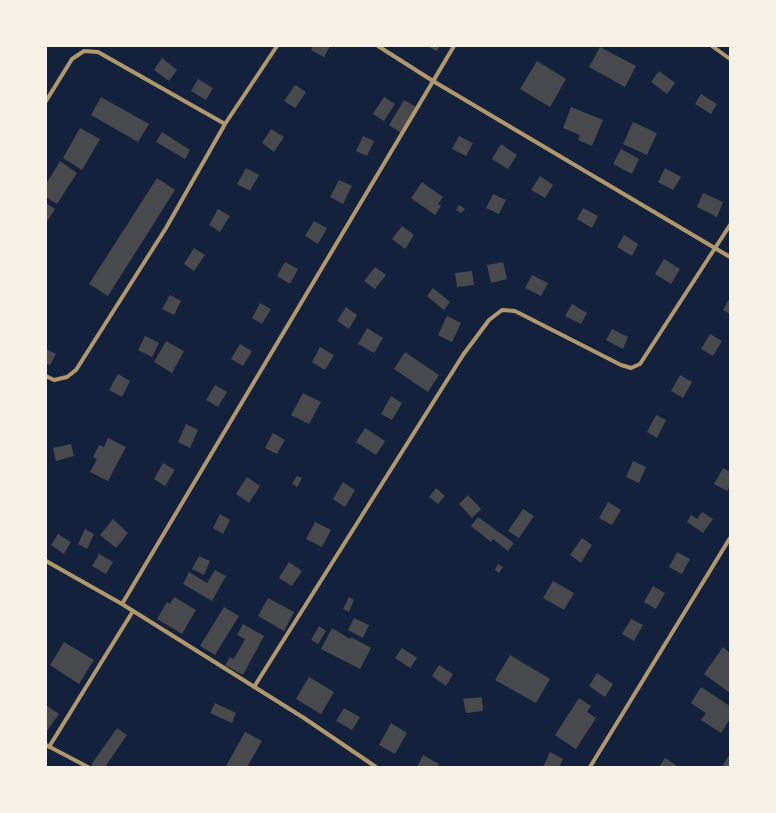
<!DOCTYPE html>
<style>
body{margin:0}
#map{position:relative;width:776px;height:813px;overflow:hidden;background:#14213d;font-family:"Times New Roman",serif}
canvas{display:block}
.frame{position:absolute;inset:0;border:47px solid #f6f1e7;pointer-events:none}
</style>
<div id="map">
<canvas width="776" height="813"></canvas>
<div class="frame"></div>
</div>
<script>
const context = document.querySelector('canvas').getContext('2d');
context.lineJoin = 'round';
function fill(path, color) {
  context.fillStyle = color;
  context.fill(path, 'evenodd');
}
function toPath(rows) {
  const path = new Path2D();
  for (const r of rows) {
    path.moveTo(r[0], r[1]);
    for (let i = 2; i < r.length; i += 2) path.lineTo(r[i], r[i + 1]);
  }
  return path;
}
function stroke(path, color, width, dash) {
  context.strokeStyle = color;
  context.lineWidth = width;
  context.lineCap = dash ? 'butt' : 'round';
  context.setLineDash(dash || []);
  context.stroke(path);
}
fill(toPath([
 [313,46,330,46,324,57,311,50],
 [427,46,440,46,437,51],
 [600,47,636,66,625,87,589,67],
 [162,58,177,70,169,81,154,70],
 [537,61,566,79,550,107,520,89],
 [659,71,675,83,667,94,651,82],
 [198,79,213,88,206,100,191,91],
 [295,85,306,92,295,108,284,101],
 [701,94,717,104,711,114,695,104],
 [101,97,149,124,138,142,91,115],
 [384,97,395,104,384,121,373,114],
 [404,100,416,107,401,133,389,125],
 [571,107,603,120,592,146,578,140,580,135,563,128],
 [633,122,657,133,647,155,623,144],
 [80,128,100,139,82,170,63,158],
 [271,129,284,137,274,152,262,143],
 [162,132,190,150,185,159,156,142],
 [363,136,374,141,367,156,356,151],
 [459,136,473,143,466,156,452,149],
 [501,144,517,155,508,169,492,159],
 [621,149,639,159,632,174,613,164],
 [60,161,77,173,57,204,46,197,46,184],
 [246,168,259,175,250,191,237,184],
 [665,168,681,177,673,190,658,182],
 [540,176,553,185,545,198,531,190],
 [157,178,175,190,108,296,89,284],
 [339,180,352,186,343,204,330,197],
 [422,182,443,197,438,204,441,206,435,215,411,198],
 [703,193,723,202,717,217,697,207],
 [493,194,506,200,499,214,486,208],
 [46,203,55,209,46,223],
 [459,205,465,209,461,213,456,210],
 [583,208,598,216,592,228,577,219],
 [218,209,230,216,220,232,209,225],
 [314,221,327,228,318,244,305,236],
 [402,226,414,235,405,249,392,239],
 [624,235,638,244,632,256,617,247],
 [194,248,205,255,194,271,184,264],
 [664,259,680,269,671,284,655,274],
 [285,262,298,269,290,284,277,276],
 [503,262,507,279,491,283,487,265],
 [375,267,386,275,375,289,364,281],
 [472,271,474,285,457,287,455,273],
 [532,275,548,283,541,296,525,288],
 [433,288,450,302,444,310,427,296],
 [170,295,181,301,174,315,162,309],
 [730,298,730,314,723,310],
 [260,303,271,309,262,324,252,318],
 [572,304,587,313,581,324,565,316],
 [346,307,357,315,349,329,337,321],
 [447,316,461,323,452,342,438,335],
 [367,328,383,338,374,353,358,344],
 [612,329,628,337,623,349,606,340],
 [710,334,722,341,713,356,701,349],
 [145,336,159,343,152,357,138,350],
 [166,341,184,351,172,373,154,362],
 [240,344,252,351,243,366,231,359],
 [320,347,334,355,325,370,312,362],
 [46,349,56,354,50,365,46,364],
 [405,352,439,375,428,392,394,369],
 [118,374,130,381,122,397,109,390],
 [680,375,692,382,683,398,671,391],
 [215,385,227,392,218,407,206,400],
 [303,393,321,402,309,424,291,415],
 [391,396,402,403,392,420,381,414],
 [656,415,666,420,657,438,647,432],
 [186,424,198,430,190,448,178,442],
 [365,428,385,441,376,455,356,442],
 [273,433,285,440,277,454,265,448],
 [108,438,126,447,108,481,90,472,97,459,93,457,99,445,104,447],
 [71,444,74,456,56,461,53,448],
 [633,461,646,467,639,483,626,477],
 [163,463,175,470,165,486,154,479],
 [723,468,730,472,730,486,727,491,714,484],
 [297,476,302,478,297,487,292,484],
 [247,477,260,486,249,503,236,494],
 [343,482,355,490,345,507,333,499],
 [436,488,445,496,438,504,429,497],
 [468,495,481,509,472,518,459,504],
 [608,502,621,510,612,525,599,518],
 [523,509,534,516,519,538,508,531],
 [702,512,713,519,703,533,687,522,691,515,697,519],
 [220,514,230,520,223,534,213,528],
 [478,517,514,543,508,551,493,539,491,542,471,526],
 [113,519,128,533,116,548,100,535],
 [315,522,331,530,322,547,306,539],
 [85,529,94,534,87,549,78,544],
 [58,534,71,542,64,554,51,545],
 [582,538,592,545,581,563,570,555],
 [677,552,690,559,682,574,669,567],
 [99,554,113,562,106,574,92,566],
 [199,556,210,561,204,575,192,569],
 [289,562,302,571,292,586,279,578],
 [498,564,503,567,499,573,495,570],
 [215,570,226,576,212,601,183,584,189,572,207,583],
 [553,581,574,593,564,610,543,598],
 [653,586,665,593,656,609,644,602],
 [174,597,196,610,182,634,157,619,167,602,170,604],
 [349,597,354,600,349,612,343,609],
 [268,598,294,612,284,631,258,616],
 [224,607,239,616,215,655,200,646],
 [354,618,369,625,363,638,348,630],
 [631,619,643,625,634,641,622,634],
 [243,624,264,636,243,675,225,665,230,657,234,659,245,639,237,635],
 [319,626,326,631,318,644,311,640],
 [332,628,350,639,351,637,371,648,360,669,321,649],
 [64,642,94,660,79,684,50,665],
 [723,647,730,653,730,693,704,674],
 [402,648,417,658,410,668,395,658],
 [510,655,550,679,536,703,495,680],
 [439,665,453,674,446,686,432,676],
 [597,673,613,684,605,697,589,686],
 [309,677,334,692,321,714,296,699],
 [701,687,730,706,730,719,721,733,701,720,706,713,691,703],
 [482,697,483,711,466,713,463,699],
 [579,698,591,706,587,712,596,718,576,749,555,735],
 [215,703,236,713,232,723,210,713],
 [46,705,59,714,46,732],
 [344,708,360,717,352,730,336,721],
 [391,723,407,733,395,754,379,745],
 [117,728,127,735,105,767,94,767,91,765],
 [245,732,262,741,247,767,228,767,226,766],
 [550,752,563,759,559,767,543,767],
 [730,754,730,767,722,767],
 [423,755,439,764,437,767,417,767],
 [665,758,679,767,659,767]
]), '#48494c');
stroke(toPath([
 [378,46,433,81,730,257],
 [712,46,730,59],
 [46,101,72,59,84,51,98,52,225,124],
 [46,376,54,380,67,377,76,370,166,228,225,124,277,46],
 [46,561,122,604,304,718,376,767],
 [122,604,454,46],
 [254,687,463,355,489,320,502,310,515,311,621,365,631,368,640,364,730,225],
 [46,745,88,767],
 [49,747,133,611],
 [590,767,730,538]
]), '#b1986c', 4);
</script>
